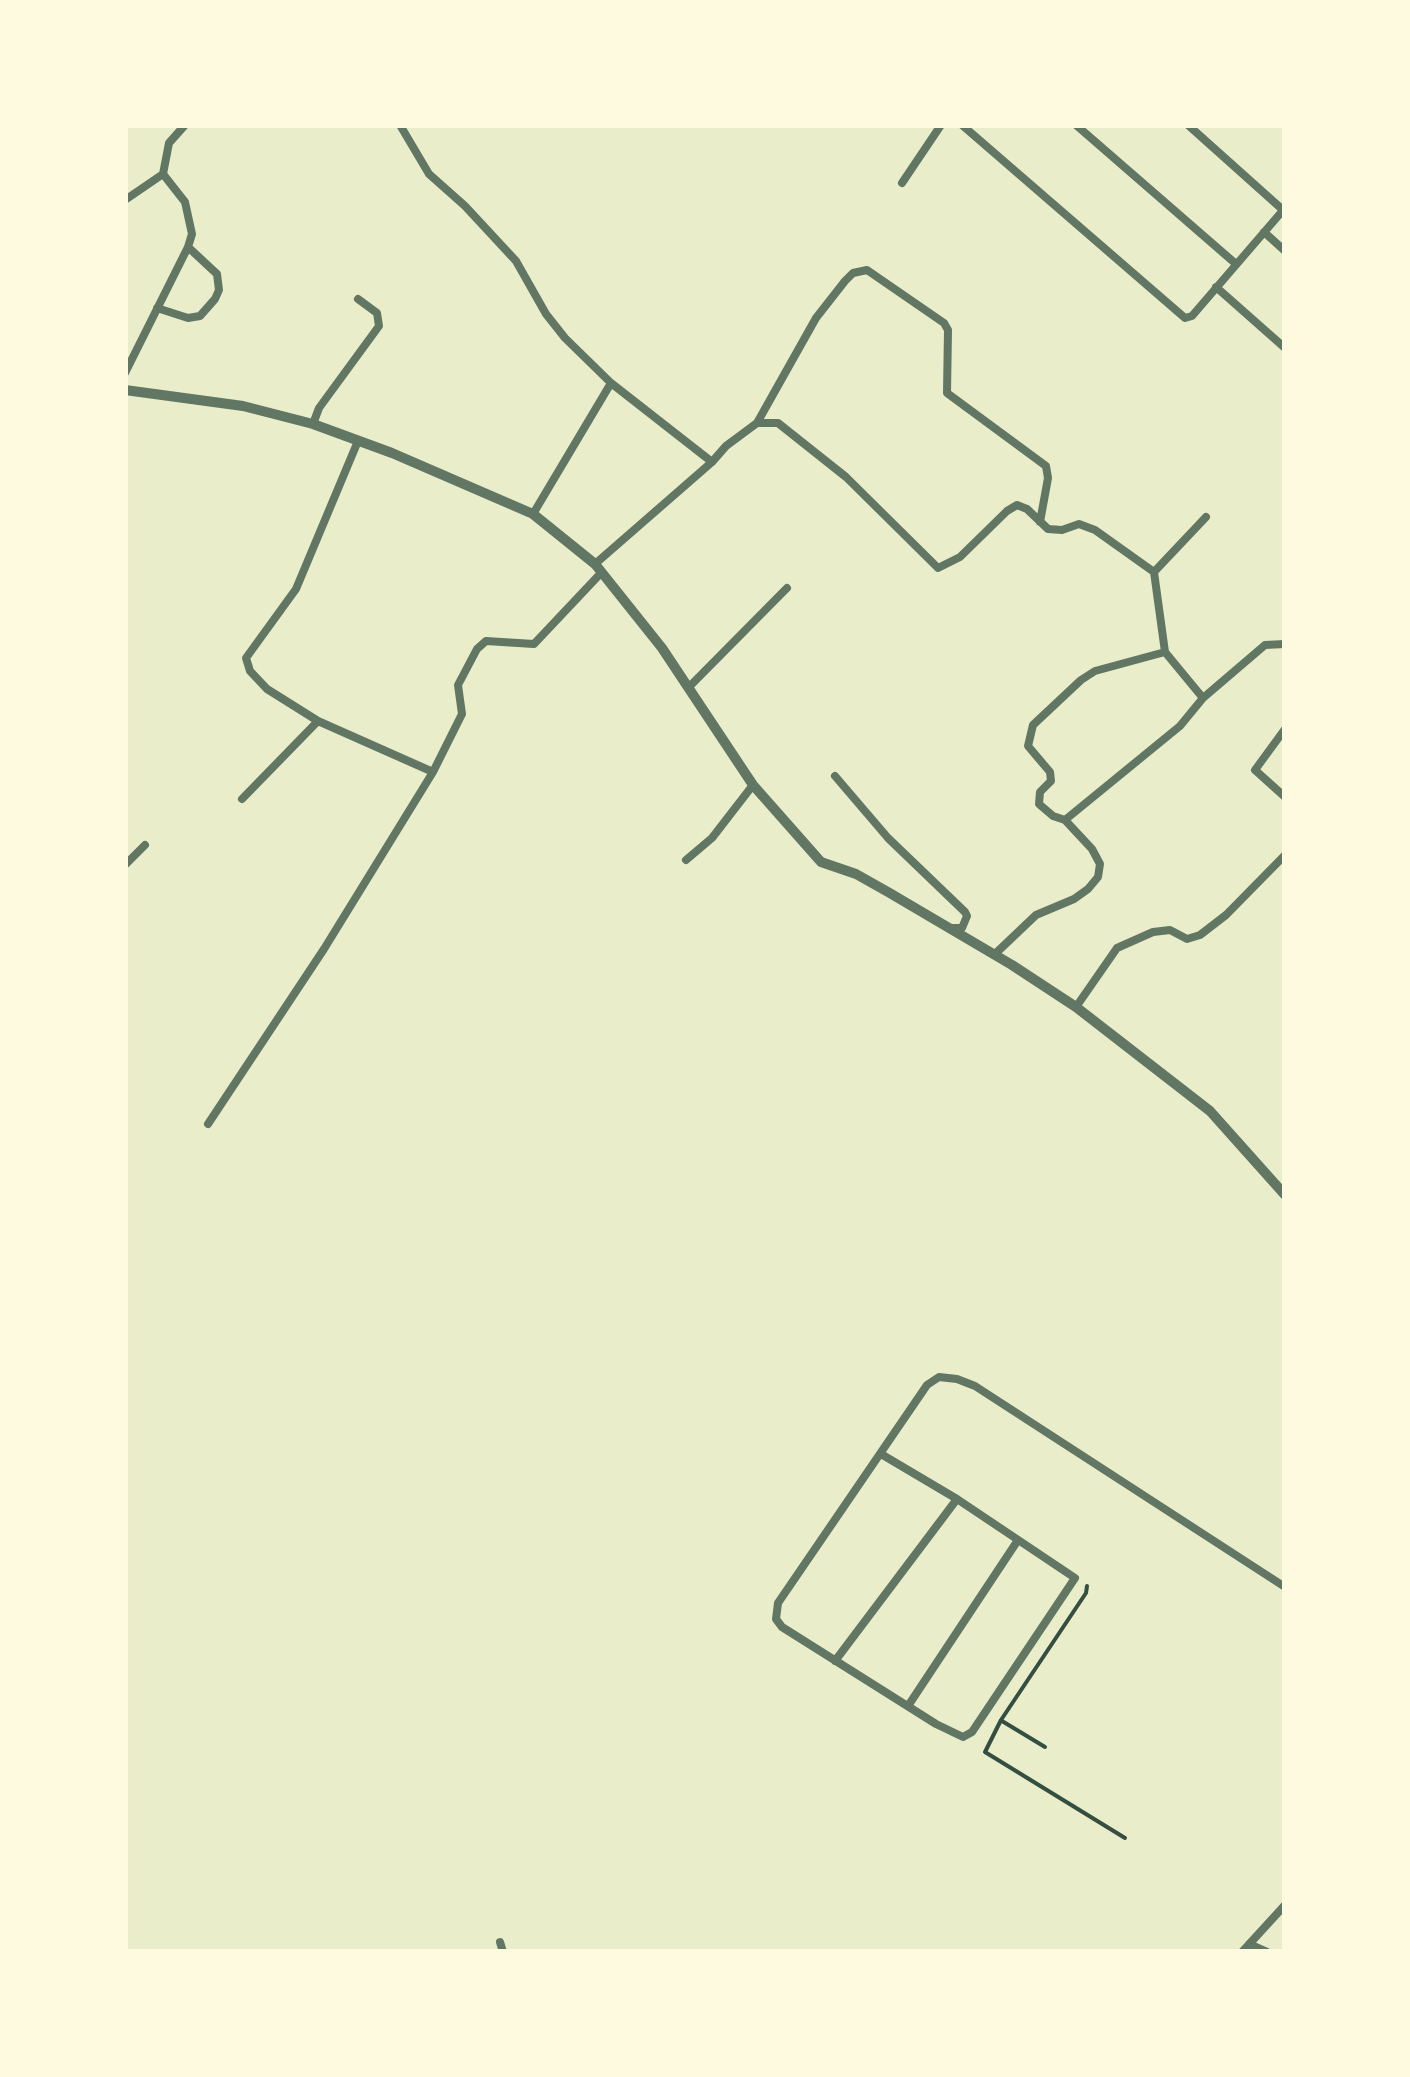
<!DOCTYPE html>
<style>
body{margin:0}
#map{position:relative;width:1410px;height:2077px;overflow:hidden;background:#e9edc9;font-family:Rubik,sans-serif}
canvas{display:block}
.frame{position:absolute;inset:0;border:128px solid #fefae0;pointer-events:none}
</style>
<div id="map">
<canvas width="1410" height="2077"></canvas>
<div class="frame"></div>
</div>
<script>
const context = document.querySelector('canvas').getContext('2d');
context.lineJoin = 'round';
function toPath(rows) {
  const path = new Path2D();
  for (const r of rows) {
    path.moveTo(r[0], r[1]);
    for (let i = 2; i < r.length; i += 2) path.lineTo(r[i], r[i + 1]);
  }
  return path;
}
function stroke(path, color, width, dash) {
  context.strokeStyle = color;
  context.lineWidth = width;
  context.lineCap = dash ? 'butt' : 'round';
  context.setLineDash(dash || []);
  context.stroke(path);
}
stroke(toPath([
 [1087,1586,1086,1593,1001,1720,985,1752,1125,1838],
 [1002,1721,1045,1747]
]), '#344e41', 4);
stroke(toPath([
 [400,125,429,174,465,206,516,261,546,314,565,338,611,383,712,462,595,564],
 [962,125,1185,318,1192,316,1285,208],
 [1076,125,1236,264],
 [1188,125,1283,210],
 [902,183,941,125],
 [125,200,163,174],
 [1264,232,1285,251],
 [1216,287,1285,348],
 [157,308,188,318,200,316,215,299,219,290,217,274,188,247],
 [125,373,188,247,192,234,185,202,163,174,169,143,185,125],
 [757,423,816,318,845,281,853,273,867,270,944,323,948,330,947,393,1046,466,1048,478,1040,522],
 [313,424,319,408,379,326,377,313,358,299],
 [358,441,296,589,246,658,250,671,267,689,318,721,433,772],
 [712,462,726,446,757,423,778,423,846,477,938,568,960,557,1007,511,1017,505,1027,509,1048,529,1062,530,1079,524,1095,530,1154,572,1206,517],
 [533,514,611,383],
 [1154,572,1165,652,1203,698],
 [688,688,787,588],
 [1285,729,1255,770,1285,797],
 [835,776,888,838,965,912,967,916,962,928,953,928],
 [242,799,318,721],
 [1065,820,1180,726,1203,698,1265,645,1285,644],
 [686,860,712,838,753,785],
 [125,865,145,845],
 [995,954,1036,915,1074,899,1088,889,1098,877,1100,864,1092,849,1065,820,1053,816,1039,804,1040,792,1051,781,1050,772,1028,746,1033,725,1081,680,1095,671,1165,652],
 [1076,1007,1117,948,1153,932,1170,930,1187,939,1200,935,1226,915,1285,855],
 [208,1124,324,949,433,772,462,714,458,685,477,649,486,641,534,644,601,573],
 [881,1454,957,1499,1075,1578,972,1732,963,1737,936,1724,782,1627,776,1619,778,1603,927,1385,939,1377,957,1379,975,1386,1285,1587],
 [835,1661,957,1499],
 [908,1706,1018,1540],
 [500,1942,503,1952],
 [1249,1944,1267,1952],
 [1242,1952,1285,1905]
]), '#617663', 8);
stroke(toPath([
 [125,390,243,406,313,424,392,453,533,514,595,564,662,648,753,785,821,862,856,874,888,892,1012,965,1076,1007,1210,1111,1285,1195]
]), '#617663', 10);
</script>
